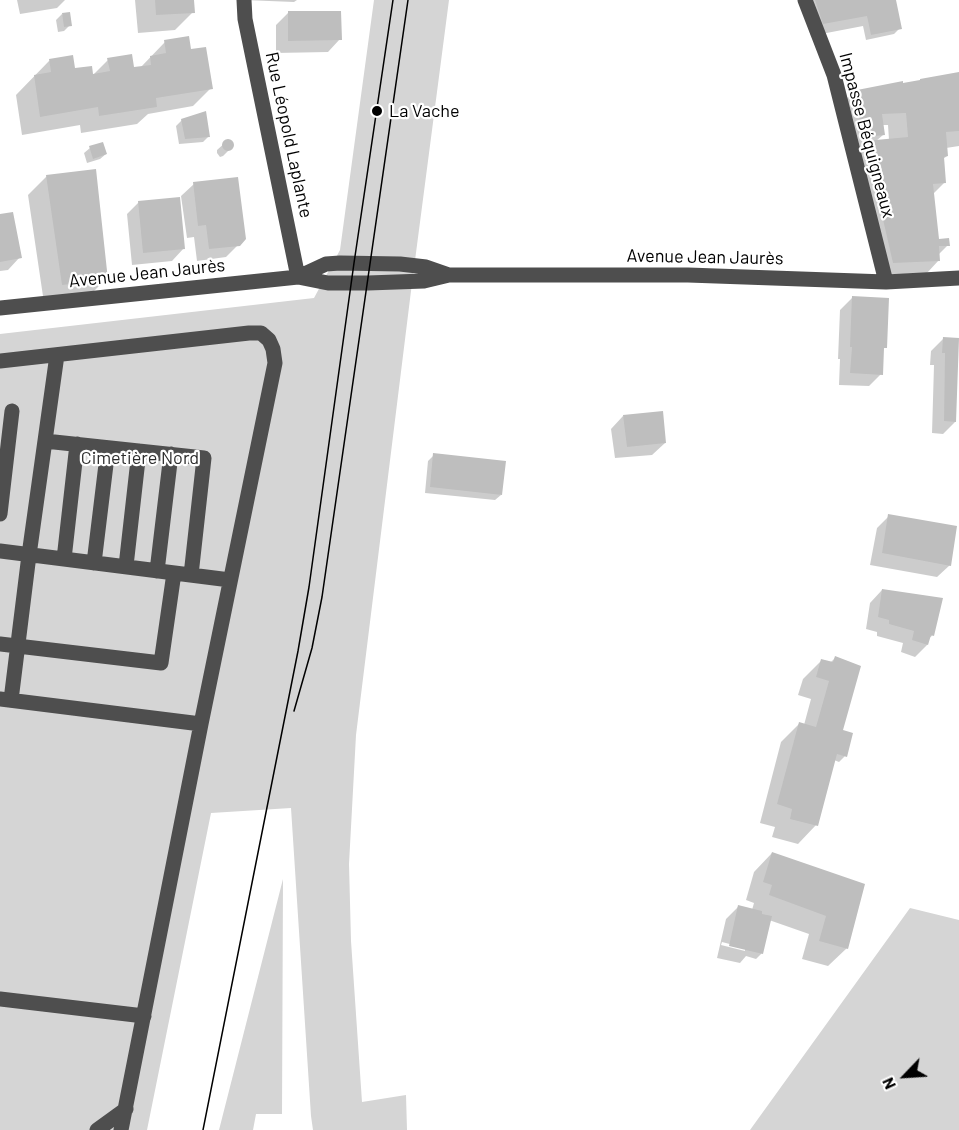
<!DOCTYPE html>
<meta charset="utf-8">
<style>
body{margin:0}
#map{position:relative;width:959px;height:1130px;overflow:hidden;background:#fff;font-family:Barlow,sans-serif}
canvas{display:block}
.north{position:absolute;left:875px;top:1046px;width:60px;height:60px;-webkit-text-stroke:4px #fff;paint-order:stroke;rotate:245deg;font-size:16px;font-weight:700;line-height:24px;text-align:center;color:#000}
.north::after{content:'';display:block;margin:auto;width:21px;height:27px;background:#000;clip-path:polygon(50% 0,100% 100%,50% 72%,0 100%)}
</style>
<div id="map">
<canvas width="959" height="1130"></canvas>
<div class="north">N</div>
</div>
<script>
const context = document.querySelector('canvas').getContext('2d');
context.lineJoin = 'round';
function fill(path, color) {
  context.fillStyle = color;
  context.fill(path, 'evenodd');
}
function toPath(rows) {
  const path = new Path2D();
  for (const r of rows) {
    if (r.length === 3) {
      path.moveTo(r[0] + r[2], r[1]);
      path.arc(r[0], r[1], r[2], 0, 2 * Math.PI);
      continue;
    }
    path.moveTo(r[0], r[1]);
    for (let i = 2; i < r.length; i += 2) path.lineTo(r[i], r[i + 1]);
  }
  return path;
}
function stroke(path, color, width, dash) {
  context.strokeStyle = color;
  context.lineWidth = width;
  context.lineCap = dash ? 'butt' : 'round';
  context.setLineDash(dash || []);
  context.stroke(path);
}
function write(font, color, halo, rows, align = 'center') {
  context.font = font + ' Barlow,sans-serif';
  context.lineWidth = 4.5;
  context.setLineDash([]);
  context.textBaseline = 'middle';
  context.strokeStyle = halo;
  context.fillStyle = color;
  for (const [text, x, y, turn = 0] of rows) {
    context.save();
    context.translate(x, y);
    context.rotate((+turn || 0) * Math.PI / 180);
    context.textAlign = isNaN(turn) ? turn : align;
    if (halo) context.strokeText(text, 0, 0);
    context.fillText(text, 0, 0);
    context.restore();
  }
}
fill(toPath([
 [374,0,449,0,411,291,356,735,349,864,351,941,362,1102,406,1095,407,1130,313,1130,311,1116,291,808,211,813,147,1130,0,1130,0,334,314,298,340,250],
 [283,879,282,1114,256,1114,253,1130,219,1130],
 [910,908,959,920,959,1130,750,1130]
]), '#d5d5d5');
fill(toPath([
 [17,0,65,0,57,8,20,14],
 [135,0,192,0,193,12,175,30,138,33],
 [244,0,297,0,294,2],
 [799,0,894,0,900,28,894,34,866,40,863,26,811,36],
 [288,13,340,39,328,52,276,53,276,25],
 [62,14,70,25,64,31,58,32,56,20],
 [165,42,189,51,211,88,193,106,148,114,137,124,81,133,80,125,22,135,16,95,49,61,92,76,108,60,133,69,140,68],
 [959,75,959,146,946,148,947,156,943,159,945,182,933,194,938,240,948,245,938,255,939,260,927,273,881,275,854,155,861,148,852,149,841,104,853,92,902,86],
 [882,125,888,125,889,140,876,141,883,135],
 [182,120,209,136,203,142,179,144,176,126],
 [227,141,230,141,233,146,223,156,220,157,217,153,217,150],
 [90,148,106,154,100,159,87,163,84,153],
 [47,176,106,279,88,297,44,303,28,195],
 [194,184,244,239,226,257,197,261,194,237,187,238,181,196],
 [139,202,184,248,172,261,132,265,127,214],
 [0,215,20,257,8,270,0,271],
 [852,298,885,347,882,351,881,374,869,386,839,385,840,359,838,359,840,310],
 [943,339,955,422,943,434,932,433,934,365,930,365,931,351],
 [623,416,665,443,652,455,615,458,611,429],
 [434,455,501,495,495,500,425,493,428,461],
 [889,516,950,565,937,577,870,565,877,528],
 [882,590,933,635,928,639,927,645,915,657,901,652,903,643,877,636,877,632,866,629,870,603],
 [835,658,841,735,845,756,839,762,834,760,816,825,798,844,772,837,775,827,760,823,781,742,799,724,804,725,811,699,798,695,803,679,821,661,830,663],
 [772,853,863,885,847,948,828,966,802,959,809,934,769,920,762,953,756,959,746,956,740,963,717,958,726,919,738,907,752,910,754,903,746,900,754,872],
 [722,942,745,948,745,951,721,945]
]), '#0003');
fill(toPath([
 [155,0,194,0,195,13,156,15],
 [815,0,896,0,902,29,871,35,867,16,823,24],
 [288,11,341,11,342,40,288,41],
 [70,12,72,26,64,27,62,13],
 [189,36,191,49,206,47,213,89,156,98,157,107,99,116,98,107,40,117,34,75,51,72,49,59,73,55,75,68,92,66,93,74,110,71,107,58,132,54,134,67,151,65,150,56,166,53,164,40],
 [959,72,959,131,946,132,948,156,944,157,946,183,933,184,939,239,949,238,950,246,939,246,940,261,893,263,865,141,908,137,906,113,882,114,885,135,864,137,852,91,903,81,903,83,920,80,920,79],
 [206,111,210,137,185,139,181,119],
 [228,145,6],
 [103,142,107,154,93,159,89,146],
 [96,169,108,280,62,285,46,175],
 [238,177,246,239,240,246,209,249,206,225,198,226,193,182],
 [180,197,185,249,143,253,138,201],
 [13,212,22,258,0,262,0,214],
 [852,296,889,298,887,348,884,348,883,375,850,373,852,347,850,347],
 [943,337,959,338,956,422,944,421,945,353,942,353],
 [663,411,666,443,627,447,623,415],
 [433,453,506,461,502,495,430,487],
 [888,514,957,526,951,566,882,553],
 [882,589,943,598,934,636,931,635,928,645,912,640,914,631,889,624,889,620,878,617],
 [835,656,861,666,843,730,853,733,847,757,837,754,818,826,790,819,792,809,777,804,799,722,816,727,829,681,816,677,821,659,833,662],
 [772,852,865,884,848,949,819,941,826,916,769,895,772,885,763,882],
 [738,905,762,911,762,914,772,916,763,954,729,946]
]), '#bebebe');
stroke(toPath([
 [244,0,245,19,298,277],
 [805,0,834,75,886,282],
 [298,277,326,264,340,263,400,264,426,267,449,275],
 [0,308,298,277,328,283,368,283,424,281,449,275,688,275,886,282,959,278],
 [0,361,249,333,261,333,269,340,273,349,275,363,201,724,121,1130],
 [45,441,204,458,191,575],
 [0,514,12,411],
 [0,551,230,580],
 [64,559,77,444],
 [94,563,108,448],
 [126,566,139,451],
 [157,571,171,454],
 [0,644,161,663,174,573],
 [0,699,201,724],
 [11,700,29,555,57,355],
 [0,999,144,1016],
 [97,1130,126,1109]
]), '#4e4e4e', 15);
stroke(toPath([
 [294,711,312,648,322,597,408,0],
 [203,1130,298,651,309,587,354,263,393,0]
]), '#000', 1.5);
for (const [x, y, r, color] of [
 [377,111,6,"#000"]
]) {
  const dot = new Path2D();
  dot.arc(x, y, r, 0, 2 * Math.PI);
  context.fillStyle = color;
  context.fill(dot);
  stroke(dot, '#fff', 2);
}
write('18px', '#000', '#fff', [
 ["La Vache",389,111]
], 'left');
write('18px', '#000', '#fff', [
 ["Rue Léopold Laplante",289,135,78],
 ["Impasse Béquigneaux",867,135,75],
 ["Avenue Jean Jaurès",705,257,1],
 ["Avenue Jean Jaurès",147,273,-6]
]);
write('18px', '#2c2c2c', '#fff', [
 ["Cimetière Nord",140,458]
]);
</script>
